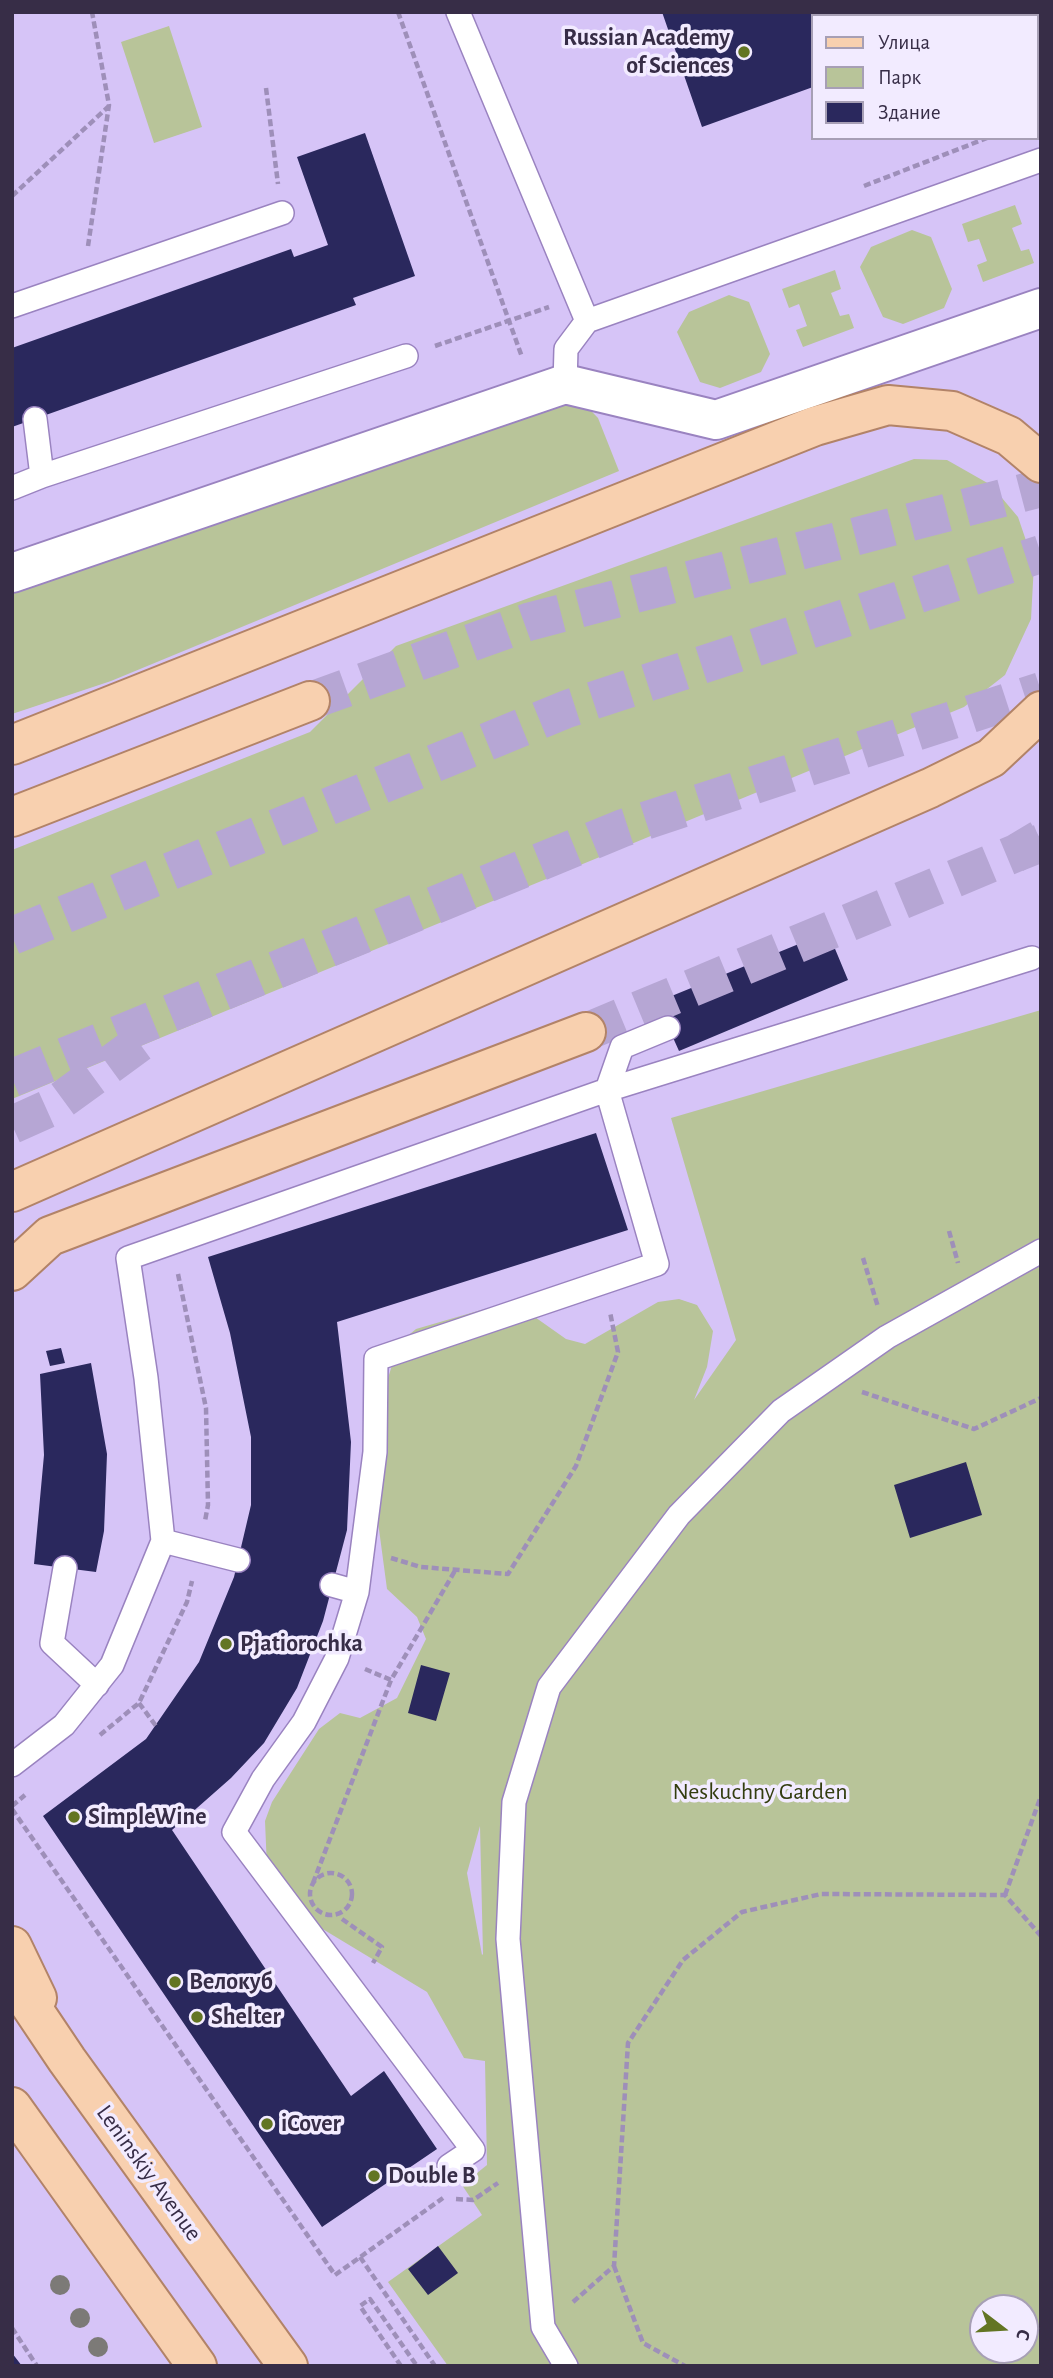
<!DOCTYPE html>
<meta charset="utf-8">
<style>
body{margin:0}
#map{position:relative;width:1053px;height:2378px;overflow:hidden;background:#d6c4f7;font-family:"Alegreya Sans",sans-serif}
canvas{display:block}
.frame{position:absolute;inset:0;border:14px solid #372d47;pointer-events:none}
.legend{position:absolute;left:811px;top:14px;width:228px;height:126px;box-sizing:border-box;background:#f2ebff;border:2px solid #a79fb5;margin:0;padding:9px 12px;list-style:none;font-size:21px;color:#372d47}
.legend li{display:flex;align-items:center;gap:14px;height:35px}
.legend b{width:35px;border:2px solid #a79fb5}
.north{position:absolute;left:969px;top:2294px;width:70px;height:70px;box-sizing:border-box;background:#f2ebff;border:2px solid #a79fb5;border-radius:50%;rotate:107deg;font-size:19px;font-weight:700;line-height:28px;text-align:center;color:#372d47}
.north::after{content:'';display:block;margin:auto;width:24px;height:32px;background:#637523;clip-path:polygon(50% 0,100% 100%,50% 72%,0 100%)}
</style>
<div id="map">
<canvas width="1053" height="2378"></canvas>
<div class="frame"></div>
<ul class="legend">
<li><b style="height:9px;background:#f8d0af"></b>Улица</li>
<li><b style="height:19px;background:#b8c499"></b>Парк</li>
<li><b style="height:19px;background:#2a285d"></b>Здание</li>
</ul>
<div class="north">С</div>
</div>
<script>
const context = document.querySelector('canvas').getContext('2d');
context.lineJoin = 'round';
function fill(path, color) {
  context.fillStyle = color;
  context.fill(path, 'evenodd');
}
function toPath(rows) {
  const path = new Path2D();
  for (const r of rows) {
    if (r.length === 3) {
      path.moveTo(r[0] + r[2], r[1]);
      path.arc(r[0], r[1], r[2], 0, 2 * Math.PI);
      continue;
    }
    path.moveTo(r[0], r[1]);
    for (let i = 2; i < r.length; i += 2) path.lineTo(r[i], r[i + 1]);
  }
  return path;
}
function stroke(path, color, width, dash) {
  context.strokeStyle = color;
  context.lineWidth = width;
  context.lineCap = dash ? 'butt' : 'round';
  context.setLineDash(dash || []);
  context.stroke(path);
}
function write(font, color, halo, rows, align = 'center') {
  context.font = font + ' "Alegreya Sans",sans-serif';
  context.lineWidth = 7;
  context.setLineDash([]);
  context.textBaseline = 'middle';
  context.strokeStyle = halo;
  context.fillStyle = color;
  for (const [text, x, y, turn = 0] of rows) {
    context.save();
    context.translate(x, y);
    context.rotate((+turn || 0) * Math.PI / 180);
    context.textAlign = isNaN(turn) ? turn : align;
    if (halo) context.strokeText(text, 0, 0);
    context.fillText(text, 0, 0);
    context.restore();
  }
}
fill(toPath([
 [169,26,202,127,154,143,121,42],
 [1015,205,1022,224,1012,228,1021,251,1029,249,1034,263,983,282,977,265,987,261,979,239,968,242,962,224],
 [912,230,931,237,952,289,944,308,903,324,883,317,860,267,871,247],
 [835,270,841,289,831,293,840,316,849,314,854,328,803,347,796,330,807,326,799,304,789,308,782,289],
 [729,295,749,302,770,354,761,372,720,388,700,382,677,332,689,312],
 [565,384,598,418,619,471,111,681,12,714,12,573],
 [914,459,947,460,991,485,1018,517,1034,564,1031,619,1005,675,964,707,12,1099,12,850,310,732,396,646],
 [1041,1010,1041,2366,448,2366,388,2282,482,2215,462,2185,487,2165,485,2061,464,2058,427,1992,311,1922,267,1868,265,1821,272,1802,319,1729,340,1713,360,1718,397,1698,426,1639,417,1617,387,1589,372,1477,378,1410,399,1343,416,1329,488,1308,532,1315,566,1339,585,1344,658,1302,679,1299,697,1305,713,1331,707,1367,694,1400,736,1340,671,1118],
 [480,1826,483,1954,482,1955,467,1873],
 [983,2308,1025,2308,1025,2350,983,2350]
]), '#b8c499');
fill(toPath([
 [662,12,1022,12,1022,13,1013,16,813,16,813,87,702,127],
 [365,133,415,276,353,298,356,305,12,427,12,348,291,249,294,257,328,245,297,157],
 [828,932,848,980,679,1051,657,1002],
 [596,1133,628,1230,337,1322,351,1442,347,1530,323,1621,297,1688,264,1743,231,1778,172,1830,351,2096,384,2071,437,2149,322,2227,43,1816,146,1739,199,1662,234,1577,251,1505,251,1437,230,1333,208,1257],
 [61,1348,65,1363,50,1366,46,1351],
 [91,1363,107,1454,104,1531,96,1572,34,1564,44,1455,40,1374],
 [966,1462,982,1515,910,1538,894,1485],
 [421,1665,450,1673,436,1721,408,1713],
 [438,2246,458,2273,428,2295,408,2269],
 [12,2353,22,2366,12,2366]
]), '#2a285d');
stroke(toPath([
 [1016,853,1041,843]
]), '#b6a6d4', 38, [38, 19]);
stroke(toPath([
 [310,701,528,622,1041,488],
 [12,936,567,709,1041,554],
 [586,1032,1016,853,1041,838],
 [12,1078,623,828,1041,691],
 [12,1125,52,1107,145,1039]
]), '#b6a6d4', 38, [38, 19]);
const lane = toPath([
 [458,12,587,321],
 [12,306,282,213],
 [565,384,566,349,587,321,1041,160],
 [42,476,406,356],
 [12,488,42,476,35,419],
 [163,1541,238,1560],
 [65,1568,52,1643,97,1685],
 [332,1585,357,1592],
 [12,1765,64,1725,112,1665,163,1541,146,1378,128,1258,607,1090,1032,958],
 [449,2166,473,2150,234,1832,263,1779,304,1722,337,1658,357,1592,375,1452,376,1359,657,1264,607,1090,622,1047,668,1028],
 [566,2366,543,2327,508,1939,514,1802,549,1687,679,1515,781,1411,887,1337,1041,1251]
]);
const street = toPath([
 [12,573,565,384,716,420,1041,308]
]);
const primary = toPath([
 [12,745,815,426,888,405,952,411,1009,436,1041,463],
 [12,817,310,701],
 [12,1192,930,788,991,758,1041,711],
 [12,1271,50,1236,586,1032],
 [12,1946,37,1998],
 [12,1978,67,2060,288,2366],
 [12,2107,197,2366]
]);
stroke(lane, '#9a83c0', 26);
stroke(street, '#9a83c0', 42);
stroke(primary, '#b28368', 42);
stroke(toPath([
 [398,12,522,357],
 [266,88,278,184],
 [1037,119,1041,118],
 [864,186,987,138],
 [12,196,109,106],
 [88,246,109,105,92,12],
 [435,346,549,307],
 [949,1231,958,1263],
 [863,1258,878,1307],
 [178,1274,206,1408,208,1505,205,1521],
 [862,1392,974,1429,1041,1398],
 [391,1558,421,1567,508,1574,576,1466,618,1352,610,1312],
 [365,1669,391,1680,456,1569],
 [139,1703,156,1726],
 [100,1735,139,1703,187,1602,192,1581],
 [12,1806,25,1795],
 [12,1809,335,2275,443,2198],
 [331,1894,21],
 [313,1883,391,1680],
 [1005,1895,1041,1796],
 [342,1919,382,1947,373,1963],
 [456,2199,473,2200,498,2183],
 [360,2257,435,2366],
 [614,2266,643,2343,685,2366],
 [573,2302,614,2266,628,2043,683,1960,742,1912,821,1894,1005,1895,1041,1936],
 [12,2328,37,2366],
 [401,2366,360,2306,370,2299,417,2366]
]), '#9e8fb9', 4.5, [7, 3.5]);
stroke(lane, '#fff', 23);
stroke(street, '#fff', 38);
stroke(primary, '#f8d0af', 38);
context.fillStyle = '#7c7a77';
for (const [x, y] of [
 [60,2285],
 [80,2318],
 [98,2347]
]) {
  context.beginPath();
  context.arc(x, y, 10, 0, 2 * Math.PI);
  context.fill();
}
for (const [x, y, r, color] of [
 [744,52,7,"#637523"],
 [226,1644,7,"#637523"],
 [74,1817,7,"#637523"],
 [175,1982,7,"#637523"],
 [197,2017,7,"#637523"],
 [267,2124,7,"#637523"],
 [374,2176,7,"#637523"]
]) {
  const dot = new Path2D();
  dot.arc(x, y, r, 0, 2 * Math.PI);
  context.fillStyle = color;
  context.fill(dot);
  stroke(dot, '#f2ebff', 2.5);
}
write('bold 24px', '#372d47', '#f2ebff', [
 ["Russian Academy",730,38,"right"],
 ["of Sciences",730,66,"right"],
 ["Pjatiorochka",240,1644],
 ["SimpleWine",88,1817],
 ["Велокуб",189,1982],
 ["Shelter",211,2017],
 ["iCover",281,2124],
 ["Double B",388,2176]
], 'left');
write('24px', '#333d0f', '#f2ebff', [
 ["Neskuchny Garden",760,1792]
]);
write('24px', '#372d47', '#f2ebff', [
 ["Leninskiy Avenue",149,2173,54]
]);
</script>
